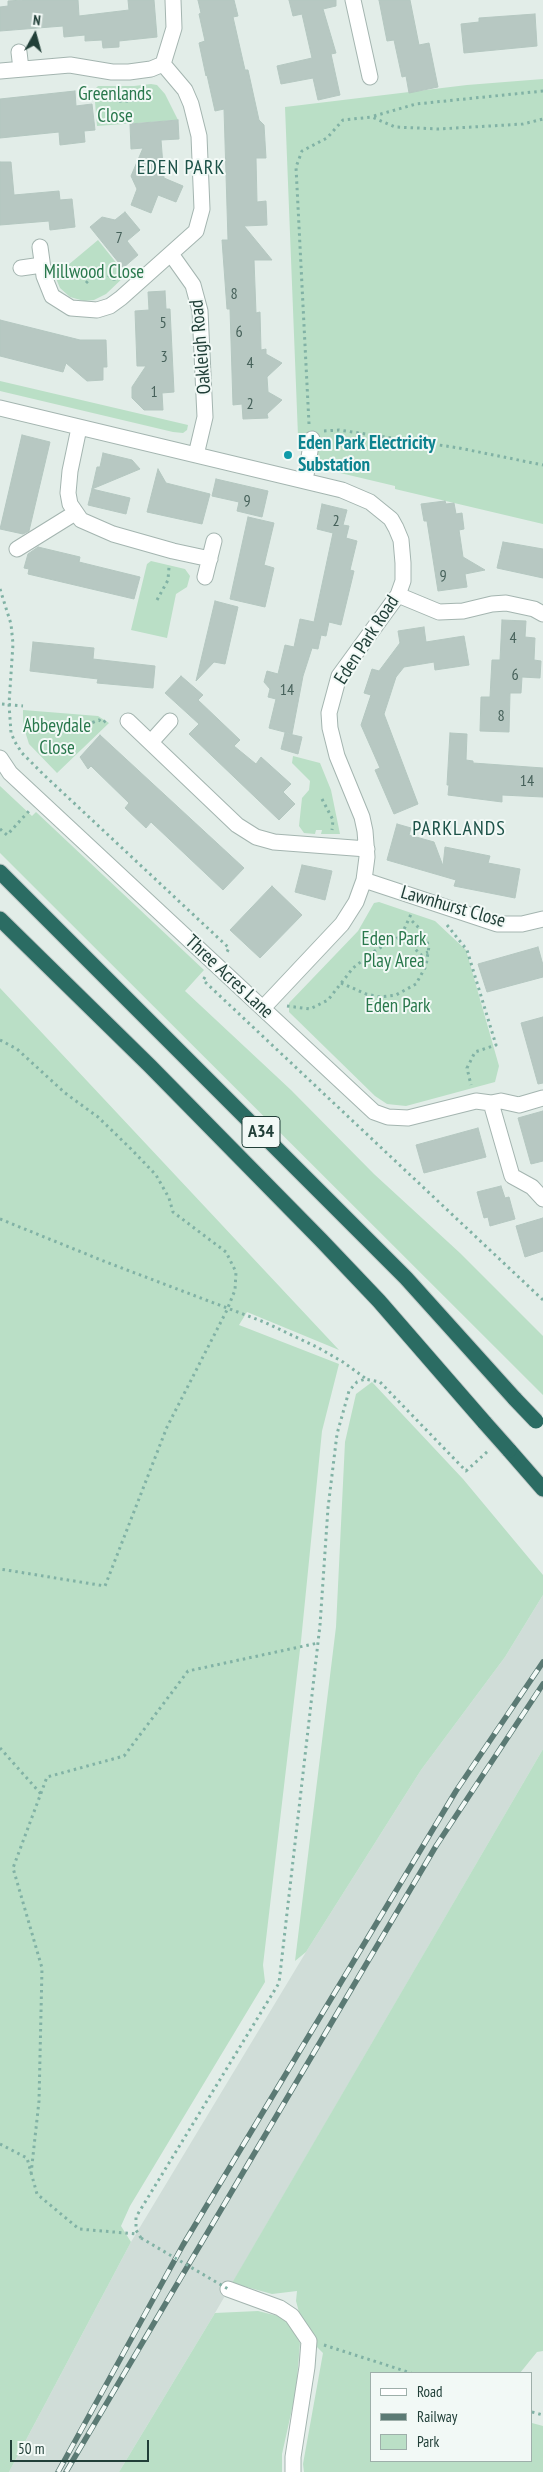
<!DOCTYPE html>
<style>
body{margin:0}
#map{position:relative;width:543px;height:2472px;overflow:hidden;background:#e2ede8;font-family:"PT Sans Narrow",sans-serif}
canvas{display:block}
.legend{position:absolute;left:370px;top:2372px;width:162px;height:90px;box-sizing:border-box;background:#f2f9f6;border:1px solid #9eafaa;margin:0;padding:6px 9px;list-style:none;font-size:15px;color:#213f38}
.legend li{display:flex;align-items:center;gap:10px;height:25px}
.legend b{width:25px;border:1px solid #9eafaa}
.north{position:absolute;left:10px;top:10px;width:50px;height:50px;-webkit-text-stroke:4px #f2f9f6;paint-order:stroke;rotate:7deg;font-size:14px;font-weight:700;line-height:20px;text-align:center;color:#213f38}
.north::after{content:'';display:block;margin:auto;width:18px;height:22px;background:#213f38;clip-path:polygon(50% 0,100% 100%,50% 72%,0 100%)}
.scale{position:absolute;left:10px;top:2440px;width:139px;height:22px;box-sizing:border-box;border:2px solid #213f38;border-top:0;padding-left:6px;font-size:15px;line-height:18px;white-space:nowrap;color:#213f38;-webkit-text-stroke:4px #f2f9f6;paint-order:stroke}
</style>
<div id="map">
<canvas width="543" height="2472"></canvas>
<ul class="legend">
<li><b style="height:6px;background:#fff"></b>Road</li>
<li><b style="height:6px;background:#5b7a74"></b>Railway</li>
<li><b style="height:14px;background:#badfc6"></b>Park</li>
</ul>
<div class="north">N</div>
<div class="scale">50 m</div>
</div>
<script>
const context = document.querySelector('canvas').getContext('2d');
context.lineJoin = 'round';
function fill(path, color) {
  context.fillStyle = color;
  context.fill(path, 'evenodd');
}
function toPath(rows) {
  const path = new Path2D();
  for (const r of rows) {
    path.moveTo(r[0], r[1]);
    for (let i = 2; i < r.length; i += 2) path.lineTo(r[i], r[i + 1]);
  }
  return path;
}
function stroke(path, color, width, dash) {
  context.strokeStyle = color;
  context.lineWidth = width;
  context.lineCap = dash ? 'butt' : 'round';
  context.setLineDash(dash || []);
  context.stroke(path);
}
function write(font, color, halo, rows, align = 'center') {
  context.font = font + ' "PT Sans Narrow",sans-serif';
  context.lineWidth = 4;
  context.setLineDash([]);
  context.textBaseline = 'middle';
  context.strokeStyle = halo;
  context.fillStyle = color;
  for (const [text, x, y, turn = 0] of rows) {
    context.save();
    context.translate(x, y);
    context.rotate((+turn || 0) * Math.PI / 180);
    context.textAlign = isNaN(turn) ? turn : align;
    if (halo) context.strokeText(text, 0, 0);
    context.fillText(text, 0, 0);
    context.restore();
  }
}
fill(toPath([
 [543,1595,543,1749,215,2313,119,2472,9,2472,131,2242,306,1952,421,1770,505,1657]
]), '#d0ddd8');
fill(toPath([
 [543,79,543,524,395,489,395,486,315,467,319,441,298,436,285,107,467,85],
 [151,84,157,85,165,94,178,120,97,126,94,90,98,86,134,86],
 [98,240,126,275,106,294,94,300,84,301,70,297,60,288,55,276],
 [0,381,188,425,187,430,183,433,173,432,0,391],
 [151,561,185,569,190,576,187,587,176,594,167,638,131,630,147,564],
 [23,710,98,716,109,723,57,773,29,744,23,725],
 [293,756,320,763,331,790,340,834,321,834,322,830,316,830,315,834,304,833,299,826,302,798,309,790,310,781,292,763],
 [0,786,32,816,36,812,204,970,185,991,291,1090,374,1174,460,1253,543,1336,543,1395,0,853],
 [379,902,435,921,466,950,499,1066,495,1082,406,1106,387,1104,375,1096,289,1012,289,1003,358,931,374,903],
 [0,988,339,1350,247,1312,239,1325,339,1364,322,1431,301,1641,263,1965,265,1982,130,2206,121,2226,131,2242,9,2472,0,2472],
 [372,1382,463,1479,543,1575,543,1595,505,1657,421,1770,306,1952,295,1961,336,1627,345,1442,356,1394],
 [543,1749,543,2351,537,2352,520,2373,372,2373,372,2461,532,2461,532,2423,543,2426,543,2472,304,2472,303,2464,323,2353,314,2344,299,2312,296,2301,297,2291,272,2294,232,2283],
 [258,2311,282,2317,290,2324,300,2343,296,2391,282,2454,282,2472,119,2472,215,2313]
]), '#badfc6');
const building = toPath([
 [23,0,78,0,79,16,129,10,128,0,154,0,157,37,119,41,119,47,103,48,102,40,85,41,85,35,64,37,63,26,0,31,0,7,8,6,8,1,23,0],
 [198,0,234,0,238,16,233,17,245,70,248,70,259,120,264,125,266,158,256,158,257,202,266,201,267,225,244,226,272,260,254,260,256,313,260,312,261,350,266,349,266,354,282,363,267,377,268,392,282,400,267,414,268,418,243,419,242,404,233,405,230,309,227,309,222,240,228,240,224,109,215,111,207,75,206,76,199,43,205,41,199,14,201,13,198,0],
 [289,0,336,0,336,6,323,9,336,53,331,54,340,95,318,100,313,78,281,84,277,66,312,58,302,14,293,16,289,0],
 [379,0,410,0,419,45,429,43,438,87,409,93,406,76,402,77,394,40,387,41,379,0],
 [535,14,537,46,464,53,461,24,479,22,479,18,535,14],
 [75,91,76,106,92,104,95,130,84,131,85,142,60,145,59,132,0,138,0,99,75,91],
 [178,120,179,139,161,140,164,178,183,186,176,202,158,195,151,213,131,205,137,189,131,176,143,148,131,149,130,124,178,120],
 [0,162,11,162,14,195,59,191,60,200,72,199,75,227,50,230,49,221,0,225,0,162],
 [125,212,140,230,127,241,138,255,123,268,90,227,102,217,115,220,125,212],
 [165,291,166,309,170,309,174,392,162,393,163,410,144,410,132,398,132,387,146,366,137,366,135,311,149,310,148,292,165,291],
 [0,320,80,340,106,340,107,367,103,367,103,380,87,381,66,363,63,372,0,356,0,320],
 [22,435,50,442,29,531,23,534,0,529,22,435],
 [103,453,132,460,140,469,92,489,97,467,100,467,103,453],
 [158,469,166,483,210,494,202,524,147,512,158,469],
 [216,479,268,491,262,517,237,511,239,502,212,496,216,479],
 [92,489,130,498,126,514,88,505,92,489],
 [445,501,446,504,454,503,456,514,462,513,464,529,459,530,463,557,485,570,465,574,467,587,438,591,427,521,424,521,421,504,445,501],
 [322,504,347,510,343,525,349,526,346,538,357,541,350,570,354,571,341,625,329,622,326,636,321,635,318,649,312,648,303,676,292,734,269,728,276,699,268,697,270,689,264,682,267,671,278,674,285,645,294,647,300,619,314,622,333,533,317,529,322,504],
 [248,517,274,523,264,565,274,568,265,607,230,599,248,517],
 [503,542,543,549,543,578,497,568,503,542],
 [38,547,80,557,79,562,140,577,134,599,28,574,29,569,24,568,28,554,38,547],
 [215,601,238,607,225,664,214,662,196,681,215,601],
 [502,620,526,621,525,637,535,638,534,660,541,661,540,678,522,677,521,693,510,693,509,732,480,731,481,697,490,697,492,660,500,660,502,620],
 [424,627,426,642,464,636,469,665,435,670,434,662,404,667,396,677,384,714,418,804,394,814,375,770,380,768,361,725,371,695,364,693,372,669,379,671,400,643,398,631,424,627],
 [33,642,94,648,93,659,155,666,153,688,97,683,98,679,30,671,33,642],
 [181,676,203,695,198,700,240,740,234,746,256,764,261,757,291,784,283,792,295,804,279,820,189,734,199,724,165,693,181,676],
 [285,733,302,737,298,754,281,749,285,733],
 [450,733,467,734,466,760,473,761,473,763,543,768,543,797,502,795,502,802,448,795,449,785,447,785,450,733],
 [100,735,244,868,223,890,151,822,146,828,125,808,129,803,91,766,88,769,80,757,100,735],
 [397,824,411,828,409,835,434,842,443,866,445,847,490,856,488,863,520,869,515,898,454,886,456,880,387,860,397,824],
 [302,865,332,871,325,900,295,892,302,865],
 [272,886,302,915,260,958,230,930,272,886],
 [538,947,543,965,543,977,487,992,478,964,538,947],
 [543,1017,543,1083,538,1084,521,1023,543,1017],
 [543,1111,543,1161,531,1164,518,1118,543,1111],
 [478,1128,486,1157,424,1173,416,1145,478,1128],
 [501,1186,505,1198,509,1197,515,1219,490,1226,488,1217,484,1218,477,1192,501,1186],
 [543,1218,543,1251,525,1257,516,1226,543,1218]
]);
fill(building, '#b7c8c2');
stroke(building, '#b4c7c0', 1);
const minor = toPath([
 [353,0,370,77],
 [19,52,21,69],
 [163,64,174,28,173,0],
 [0,71,70,65,112,72,129,72,151,69,163,64],
 [40,247,44,276,52,296,71,308,97,310,110,306,121,298,196,231,202,209,199,136,191,104,185,90,163,64],
 [171,254,193,285,200,311,205,417,196,455],
 [21,268,42,265],
 [0,408,342,490,370,502,391,519,396,528,401,540,403,563,403,581,398,595,339,676,329,713,330,728,337,756,362,817,365,831,367,857,364,880,356,902,342,924,263,1008],
 [79,428,70,471,68,493,70,504,81,520,113,534,173,551,210,559],
 [305,481,312,439],
 [17,549,75,513],
 [205,577,214,541],
 [398,595,439,612,463,611,492,604,506,603,534,609,543,614],
 [128,721,237,825,256,837,274,842,367,849],
 [151,742,170,721],
 [0,758,10,773,374,1112,388,1117,408,1118,476,1101,491,1103,501,1101,519,1105,543,1098],
 [364,880,497,924,522,924,543,919],
 [491,1103,512,1176,532,1187,543,1199],
 [228,2289,280,2308,292,2316,309,2341,307,2367,293,2457,293,2472]
]);
const highway = toPath([
 [0,872,406,1278,515,1399],
 [0,919,150,1066,321,1240,379,1301,485,1423],
 [509,1450,543,1489]
]);
stroke(minor, '#a4b5b0', 17);
stroke(highway, '#c1c9c7', 17);
stroke(toPath([
 [119,101,131,101,142,97,143,87],
 [374,116,416,104,543,91],
 [86,283,94,275,102,273,114,278,114,282],
 [309,424,296,167,302,151,327,138,343,120,372,117,395,127,439,129,523,124,543,119],
 [324,431,339,430,459,448,543,465],
 [0,589,11,624,13,644,9,704,11,733,15,742,22,753,44,775,229,948,226,954],
 [157,600,168,580,169,567],
 [2,704,23,706],
 [55,730,70,731,99,720,103,723,108,718],
 [322,799,333,820,332,830],
 [0,829,7,835,29,811],
 [447,925,467,950,496,1045,475,1052,467,1068,471,1085],
 [428,945,420,941,415,949,421,955,428,952],
 [205,977,203,980,543,1300],
 [341,983,366,994,380,997,396,995,416,984,426,966,429,946,421,930,410,919],
 [287,1006,310,1009,328,1000,353,968,376,950,401,936,412,912],
 [0,1040,17,1049,65,1093,98,1117,131,1149,156,1175,169,1198,173,1212,226,1252,236,1272,235,1290,227,1310,167,1427,105,1586,0,1569],
 [0,1219,106,1262,264,1322,317,1347,343,1362,365,1378],
 [0,1748,41,1794],
 [0,2144,27,2158,37,2194,79,2229,137,2234],
 [31,2174,39,2101,42,1968,13,1868,47,1777,124,1756,188,1671,318,1643],
 [141,2238,136,2230,136,2217,279,1983,320,1625,328,1508,337,1434,349,1391,357,1382,365,1379,380,1382,466,1471,488,1451],
 [324,2345,411,2373],
 [532,2412,543,2415]
]), '#81b2a5', 3, [2.5, 4]);
stroke(minor, '#fff', 15);
stroke(highway, '#2b6c63', 15);
const rail = toPath([
 [58,2472,183,2245,456,1791,543,1662],
 [66,2472,436,1846,543,1684]
]);
stroke(rail, '#5b7a74', 5.5);
stroke(rail, '#f2f9f6', 4, [11]);
const highwayBridge = toPath([
 [515,1399,536,1421],
 [485,1423,509,1450]
]);
stroke(highwayBridge, '#c1c9c7', 17, []);
stroke(toPath([
 [141,2238,228,2289]
]), '#81b2a5', 3, [2.5, 4]);
stroke(highwayBridge, '#2b6c63', 15);
for (const [x, y, r, color] of [
 [288,455,5,"#0f9aa8"]
]) {
  const dot = new Path2D();
  dot.arc(x, y, r, 0, 2 * Math.PI);
  context.fillStyle = color;
  context.fill(dot);
  stroke(dot, '#f2f9f6', 2);
}
write('16px', '#46615a', null, [
 ["7",119,238],
 ["8",234,294],
 ["5",163,323],
 ["6",239,332],
 ["3",164,357],
 ["4",250,363],
 ["1",154,392],
 ["2",250,404],
 ["9",247,501],
 ["2",336,521],
 ["9",443,576],
 ["4",513,638],
 ["6",515,675],
 ["14",287,690],
 ["8",501,716],
 ["14",527,781]
]);
for (const [x, y, w] of [
 [261,1132,38]
]) {
  const box = new Path2D();
  box.roundRect(x - w / 2, y - 15.5, w, 31, 4);
  context.fillStyle = '#f2f9f6';
  context.fill(box);
  stroke(box, '#213f38', 1);
}
write('bold 18px', '#213f38', null, [
 ["A34",261,1132]
]);
write('19px', '#29784c', '#f2f9f6', [
 ["Greenlands",115,95],
 ["Close",115,117],
 ["Millwood Close",94,273],
 ["Abbeydale",57,727],
 ["Close",57,749],
 ["Eden Park",394,940],
 ["Play Area",394,962],
 ["Eden Park",398,1007]
]);
write('19px', '#213f38', '#f2f9f6', [
 ["Oakleigh Road",201,347,-95],
 ["Eden Park Road",367,640,-57],
 ["Lawnhurst Close",453,907,16],
 ["Three Acres Lane",229,977,43]
]);
write('bold 19px', '#0d838f', '#f2f9f6', [
 ["Eden Park Electricity",298,444],
 ["Substation",298,466]
], 'left');
context.letterSpacing = '1px';
write('20px', '#1c5248', '#f2f9f6', [
 ["EDEN PARK",181,168],
 ["PARKLANDS",459,829]
]);
context.letterSpacing = '0px';
</script>
